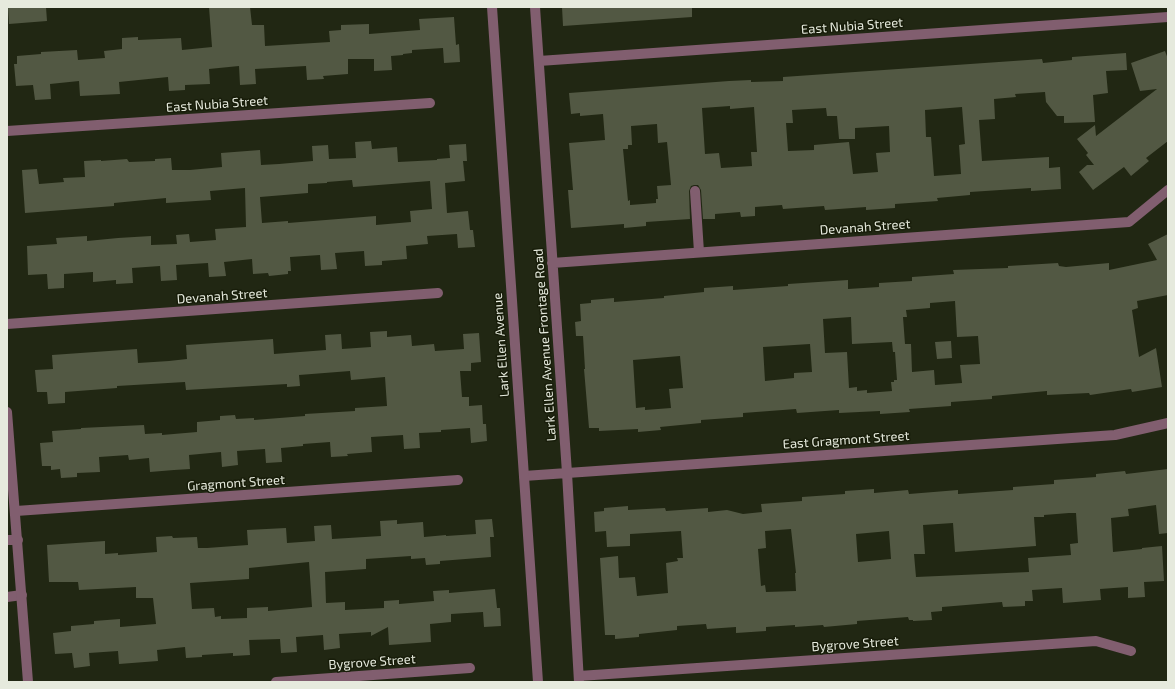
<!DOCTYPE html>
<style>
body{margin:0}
#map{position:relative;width:1175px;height:689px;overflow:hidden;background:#212713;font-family:"Exo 2",sans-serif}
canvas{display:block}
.frame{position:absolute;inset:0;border:8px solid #e6eadd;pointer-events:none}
</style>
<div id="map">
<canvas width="1175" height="689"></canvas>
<div class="frame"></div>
</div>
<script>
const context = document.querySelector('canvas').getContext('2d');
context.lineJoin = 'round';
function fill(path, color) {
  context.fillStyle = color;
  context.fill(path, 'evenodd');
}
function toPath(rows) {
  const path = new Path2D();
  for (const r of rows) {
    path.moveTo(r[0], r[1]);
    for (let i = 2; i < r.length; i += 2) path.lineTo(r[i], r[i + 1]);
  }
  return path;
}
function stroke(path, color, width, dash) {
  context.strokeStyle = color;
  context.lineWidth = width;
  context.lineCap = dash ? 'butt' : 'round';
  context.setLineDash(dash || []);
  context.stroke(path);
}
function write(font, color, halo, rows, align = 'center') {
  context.font = font + ' "Exo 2",sans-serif';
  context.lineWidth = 3;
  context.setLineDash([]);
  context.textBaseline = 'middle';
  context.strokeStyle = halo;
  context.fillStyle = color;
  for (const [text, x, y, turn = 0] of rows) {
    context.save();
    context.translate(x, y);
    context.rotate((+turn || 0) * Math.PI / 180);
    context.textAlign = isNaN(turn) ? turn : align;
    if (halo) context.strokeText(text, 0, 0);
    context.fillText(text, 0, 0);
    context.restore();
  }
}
fill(toPath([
 [8,7,46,7,47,21,9,24],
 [209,7,250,7,252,25,264,25,265,46,330,42,329,31,341,30,341,25,369,24,369,34,420,30,419,19,454,17,456,45,459,44,460,62,444,63,443,48,412,50,412,53,403,54,403,55,391,56,392,70,374,71,374,59,348,59,348,74,323,76,324,79,307,80,306,66,255,69,256,84,240,85,239,66,209,69,210,84,185,85,185,90,169,91,168,77,119,82,120,94,80,96,79,81,50,84,51,99,35,100,33,85,16,86,14,64,17,64,17,56,41,54,41,52,77,50,78,60,105,58,104,51,122,49,122,38,138,37,138,40,181,38,182,50,212,47],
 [562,7,692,7,692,17,563,26],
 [1165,51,1168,59,1168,141,1146,158,1149,161,1131,176,1124,167,1093,190,1079,172,1087,165,1094,165,1086,155,1088,153,1077,139,1095,125,1096,136,1157,89,1140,91,1131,63],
 [1126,53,1127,70,1106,71,1108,93,1093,95,1095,122,1064,123,1064,116,1057,116,1046,102,1045,92,1015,94,1016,97,994,99,995,119,979,120,982,161,1049,157,1049,168,1060,167,1061,189,1031,191,1031,188,970,192,970,195,937,198,938,201,895,204,895,208,866,210,866,207,825,210,824,206,783,209,782,205,755,207,755,216,741,217,740,212,715,214,715,219,703,219,701,190,698,185,694,185,691,186,689,191,690,219,646,222,646,226,624,228,624,224,571,228,568,190,573,190,569,143,605,140,603,114,580,116,580,113,571,114,569,93,729,81,751,80,751,82,783,81,783,77,1042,59,1043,63,1072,60,1072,57],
 [730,106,730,109,754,107,757,152,751,152,752,166,721,168,719,153,705,154,702,108],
 [962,107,965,144,959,145,961,174,934,176,931,137,926,137,925,110],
 [826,108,827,116,837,116,839,139,855,139,855,128,889,126,890,152,876,153,878,172,853,174,849,142,814,145,814,150,788,151,786,123,793,123,792,110],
 [657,124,658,143,667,142,671,185,657,186,658,199,656,199,656,203,630,205,630,200,628,201,623,149,628,149,628,145,632,145,631,126],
 [371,141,372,149,397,147,398,162,437,160,437,159,450,158,449,145,466,144,467,161,463,161,465,181,445,183,447,213,468,211,470,230,473,230,475,247,458,248,457,234,427,236,428,244,406,246,407,259,382,261,382,265,365,266,364,251,335,253,337,269,321,270,320,255,290,257,291,271,288,271,288,274,269,276,268,273,253,274,252,259,224,262,226,276,209,277,208,263,176,265,177,280,161,281,160,266,132,268,133,283,116,284,116,280,93,282,93,272,64,274,64,288,48,289,47,274,28,275,27,246,57,244,56,238,87,236,87,241,118,238,151,236,151,245,177,244,176,235,189,234,190,242,216,240,215,229,246,227,245,188,210,191,211,200,166,203,166,198,114,203,114,206,25,213,22,170,37,169,39,184,64,182,63,178,85,177,84,161,101,160,101,161,127,159,129,162,155,161,155,159,171,158,172,170,190,170,222,167,221,153,260,150,261,165,279,164,313,161,312,146,328,145,329,159,356,158,355,142],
 [352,180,353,187,430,181,432,209,410,211,411,222,376,225,376,216,288,223,288,221,262,223,260,197,308,193,308,184,327,183,327,182],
 [1168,234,1168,295,1137,301,1138,308,1132,310,1139,357,1156,348,1162,387,1132,392,1131,389,1090,395,1089,393,1047,395,1047,391,992,396,992,399,951,402,951,406,909,409,910,412,880,414,880,411,839,413,839,410,797,413,796,409,743,413,743,417,701,420,701,423,660,427,661,430,638,432,638,429,599,431,599,428,589,428,584,369,585,369,583,336,576,336,575,322,581,321,580,304,591,303,591,300,614,298,614,302,664,298,664,296,704,292,704,288,733,286,733,290,788,286,788,284,848,280,848,289,879,287,879,283,912,281,912,277,954,274,953,270,1008,268,1008,266,1058,263,1059,266,1066,267,1109,263,1109,270,1157,260,1148,244],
 [955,301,957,337,978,336,980,364,960,365,962,383,935,385,934,370,912,372,911,344,905,344,903,317,907,317,906,310,930,308,930,303],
 [851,317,852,344,892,342,893,352,895,352,897,380,894,380,894,382,891,382,892,391,867,393,867,390,857,391,857,387,849,388,847,352,825,353,823,319],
 [810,344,812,372,794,373,794,378,765,381,763,347],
 [680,356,683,388,669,389,671,408,645,410,645,407,636,408,633,360],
 [387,331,387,337,411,335,412,346,434,344,435,351,464,349,463,334,479,333,481,362,471,363,471,371,460,371,462,397,469,397,469,406,482,405,483,424,486,424,487,441,471,443,470,428,441,430,441,432,419,433,420,448,404,449,403,435,371,437,372,452,347,454,348,456,331,457,330,442,303,444,303,446,281,448,282,462,266,463,265,449,237,451,238,465,222,467,221,452,189,455,190,469,174,470,150,472,149,458,129,460,128,455,99,457,100,472,77,473,77,477,61,478,60,469,51,470,51,466,42,466,40,443,53,442,52,431,81,429,81,428,144,425,145,434,162,433,162,435,197,432,197,422,220,420,220,416,235,415,236,419,254,418,254,420,305,416,305,414,355,411,355,408,387,406,385,377,351,380,350,371,299,375,300,386,287,387,287,384,186,390,185,382,117,386,117,388,65,392,65,403,48,404,47,392,37,392,35,370,53,369,52,355,137,349,138,363,169,361,187,359,186,345,273,339,274,354,326,350,325,335,341,334,342,349,371,347,370,332],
 [951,341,952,358,937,359,935,342],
 [1168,469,1168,533,1159,534,1156,505,1128,509,1129,516,1111,518,1113,552,1142,549,1142,548,1162,546,1164,581,1144,582,1145,597,1128,598,1128,587,1100,589,1101,600,1063,603,1062,588,1032,590,1033,601,1025,601,1025,606,1003,607,1002,602,942,607,942,611,931,612,932,620,913,621,913,620,909,620,908,617,857,621,857,624,824,627,823,625,795,627,795,625,766,627,766,631,736,633,736,627,707,629,706,624,677,626,677,630,639,634,639,637,615,639,615,635,605,635,600,558,618,556,619,578,635,577,637,596,668,593,666,563,678,561,677,558,683,558,681,531,630,534,630,546,607,547,606,531,595,532,594,512,604,511,604,508,628,506,628,510,665,508,666,511,708,508,708,512,727,510,743,514,762,512,761,504,802,501,802,497,845,494,845,491,874,489,874,493,908,490,909,494,958,490,958,494,1013,490,1013,487,1054,484,1054,480,1096,477,1096,474,1125,471,1126,474],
 [1069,513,1076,513,1078,543,1070,544,1071,555,1028,558,1029,572,916,577,914,554,925,554,923,525,953,523,955,552,1036,546,1034,517,1044,517,1044,515],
 [791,529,796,573,795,573,796,591,766,592,765,585,761,586,758,549,766,548,765,531],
 [889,531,891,559,858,562,856,534],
 [492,519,494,537,490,537,491,557,440,561,440,564,426,565,425,558,411,559,411,556,366,559,366,569,325,572,326,603,345,602,345,610,384,608,384,601,399,600,399,604,434,601,433,591,449,590,449,593,495,589,497,608,500,608,501,626,484,627,483,612,451,614,451,622,430,624,431,642,389,645,388,627,371,636,371,632,339,634,340,648,324,650,323,635,296,637,297,652,281,653,280,639,249,640,250,655,233,656,233,653,202,655,202,657,186,658,185,647,157,650,158,661,119,664,118,651,89,653,90,666,74,668,72,653,55,654,53,633,71,631,71,626,94,624,94,621,120,619,120,627,156,624,153,598,136,598,136,587,79,590,78,582,49,582,47,545,105,541,105,554,118,553,118,555,157,552,156,537,172,536,173,538,197,537,198,548,207,548,248,545,247,530,286,528,287,543,315,541,314,526,331,525,332,539,381,536,380,521,397,520,397,524,423,522,424,537,446,535,446,536,476,534,475,520],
 [309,562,312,607,268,611,268,607,247,608,247,618,221,619,221,616,215,617,214,608,192,609,190,583,249,579,249,568]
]), '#525843');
stroke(toPath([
 [695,191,699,252],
 [7,540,18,540],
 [7,597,22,595]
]), '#815e6f', 10);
stroke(toPath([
 [535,7,567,473,579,682],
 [539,61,1168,17],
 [7,131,430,103],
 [552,263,1129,222,1168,190],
 [7,324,438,293],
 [7,412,28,682],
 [524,476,1115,435,1168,423],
 [16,511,458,480],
 [579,676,1096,641,1131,651],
 [276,682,470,668]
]), '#815e6f', 10);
stroke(toPath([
 [492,7,538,682]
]), '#815e6f', 10);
write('13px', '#e6eadd', '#181d0a', [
 ["East Nubia Street",852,26,-4],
 ["East Nubia Street",217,104,-4],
 ["Devanah Street",865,227,-4],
 ["Devanah Street",222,296,-4],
 ["Lark Ellen Avenue",501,345,-94],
 ["Lark Ellen Avenue Frontage Road",545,345,-94],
 ["East Gragmont Street",846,440,-4],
 ["Gragmont Street",236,483,-4],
 ["Bygrove Street",855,644,-4],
 ["Bygrove Street",372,662,-4]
]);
</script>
